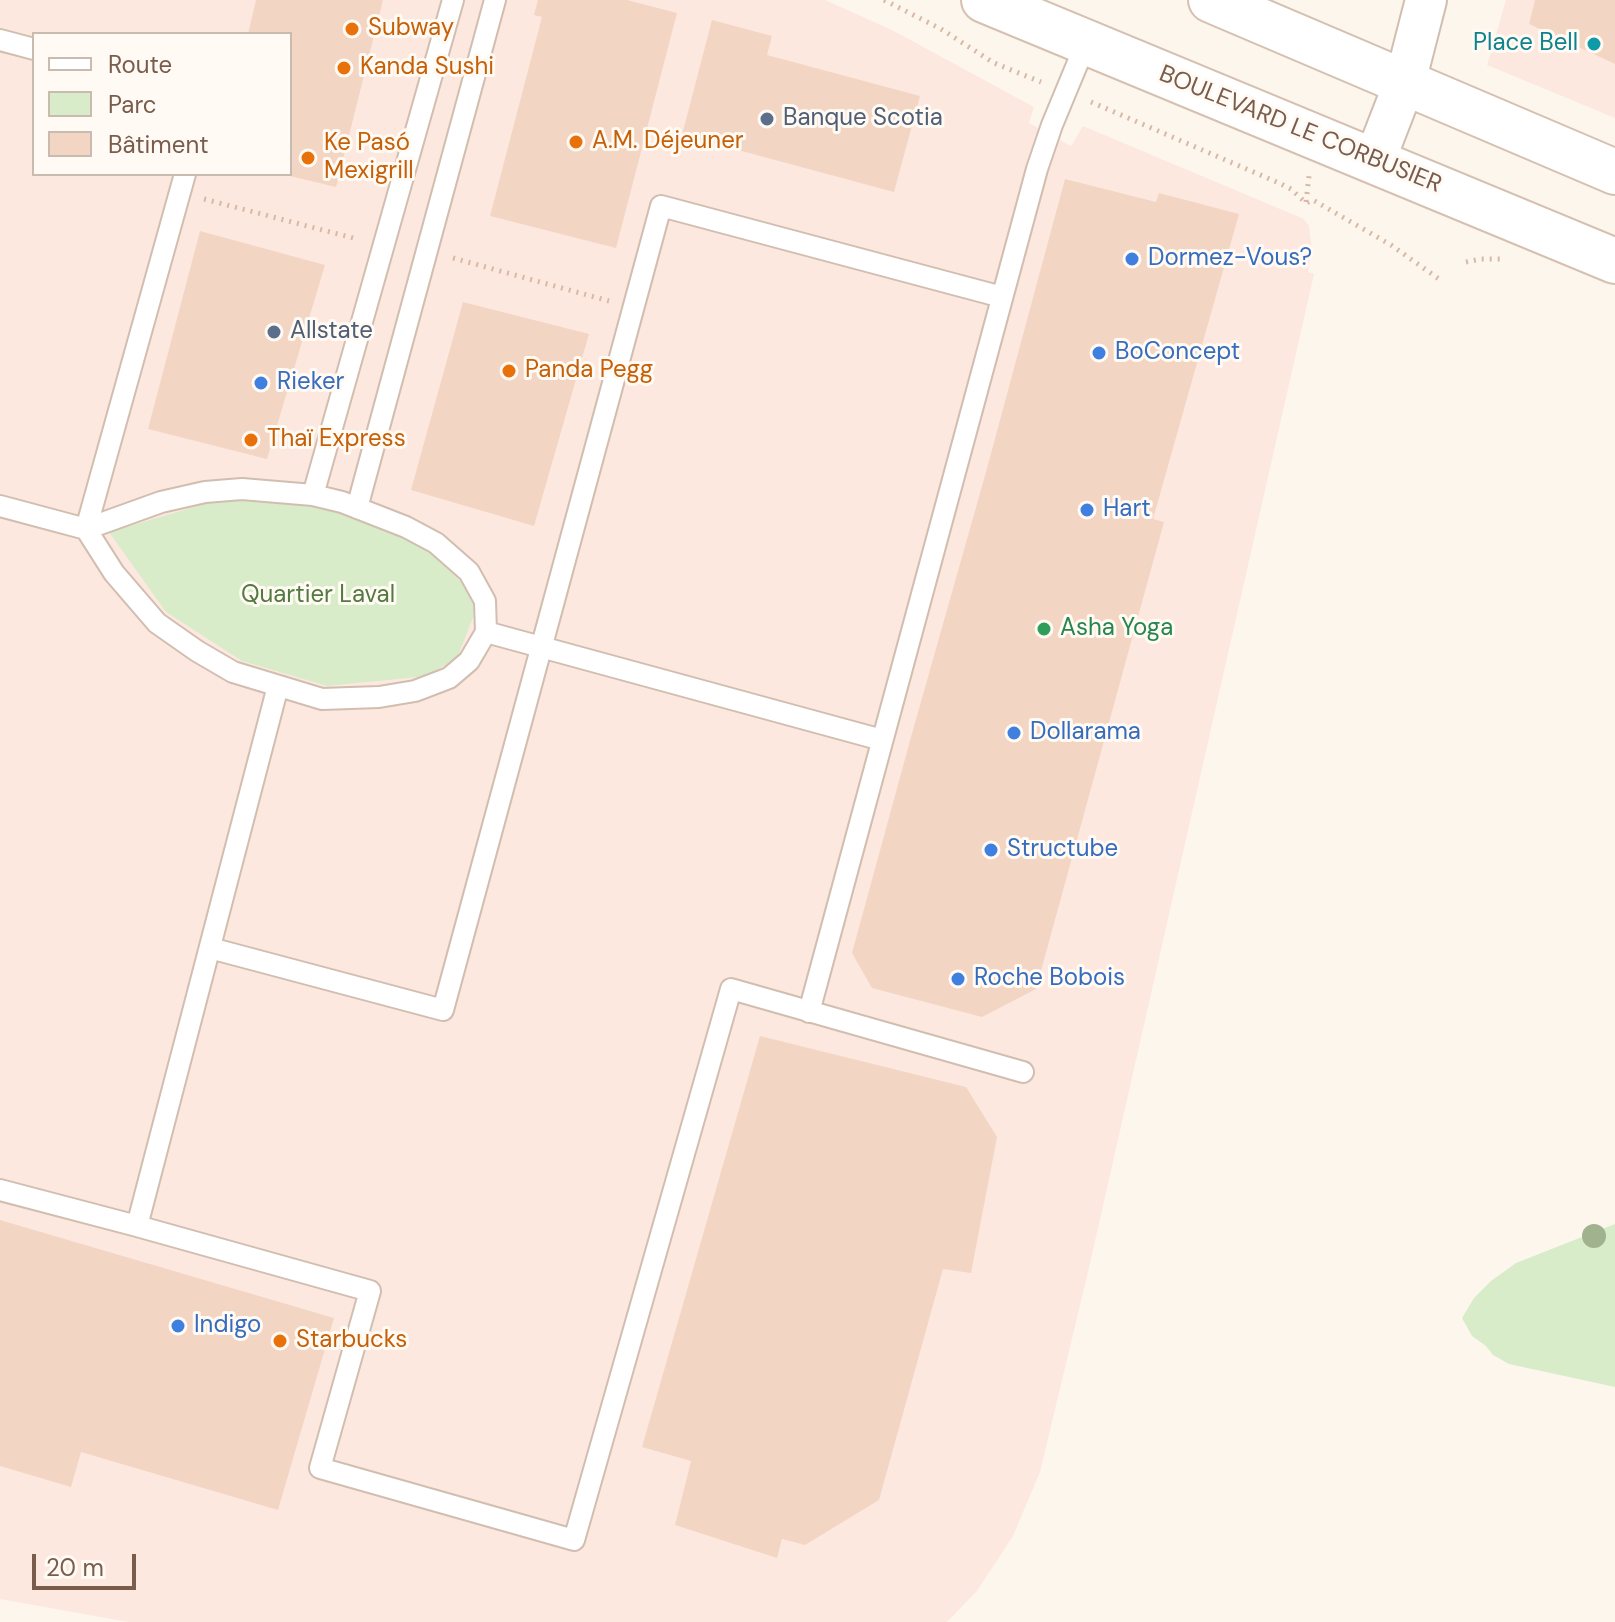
<!DOCTYPE html>
<meta charset="utf-8">
<style>
body{margin:0}
#map{position:relative;width:1615px;height:1622px;overflow:hidden;background:#fdf6ec;font-family:"DM Sans",sans-serif}
canvas{display:block}
.legend{position:absolute;left:32px;top:32px;width:260px;height:144px;box-sizing:border-box;background:#fffaf3;border:2px solid #cabbb1;margin:0;padding:10px 14px;list-style:none;font-size:24px;color:#7a5c4d}
.legend li{display:flex;align-items:center;gap:16px;height:40px}
.legend b{width:40px;border:2px solid #cabbb1}
.scale{position:absolute;left:32px;top:1554px;width:104px;height:36px;box-sizing:border-box;border:4px solid #7a5c4d;border-top:0;padding-left:10px;font-size:24px;line-height:28px;white-space:nowrap;color:#7a5c4d;-webkit-text-stroke:6px #fffaf3;paint-order:stroke}
</style>
<div id="map">
<canvas width="1615" height="1622"></canvas>
<ul class="legend">
<li><b style="height:10px;background:#fff"></b>Route</li>
<li><b style="height:22px;background:#d8ecc9"></b>Parc</li>
<li><b style="height:22px;background:#f3d5c3"></b>Bâtiment</li>
</ul>
<div class="scale">20 m</div>
</div>
<script>
const context = document.querySelector('canvas').getContext('2d');
context.lineJoin = 'round';
function fill(path, color) {
  context.fillStyle = color;
  context.fill(path, 'evenodd');
}
function toPath(rows) {
  const path = new Path2D();
  for (const r of rows) {
    path.moveTo(r[0], r[1]);
    for (let i = 2; i < r.length; i += 2) path.lineTo(r[i], r[i + 1]);
  }
  return path;
}
function stroke(path, color, width, dash) {
  context.strokeStyle = color;
  context.lineWidth = width;
  context.lineCap = dash ? 'butt' : 'round';
  context.setLineDash(dash || []);
  context.stroke(path);
}
function write(font, color, halo, rows, align = 'center') {
  context.font = font + ' "DM Sans",sans-serif';
  context.lineWidth = 6;
  context.setLineDash([]);
  context.textBaseline = 'middle';
  context.strokeStyle = halo;
  context.fillStyle = color;
  for (const [text, x, y, turn = 0] of rows) {
    context.save();
    context.translate(x, y);
    context.rotate((+turn || 0) * Math.PI / 180);
    context.textAlign = isNaN(turn) ? turn : align;
    if (halo) context.strokeText(text, 0, 0);
    context.fillText(text, 0, 0);
    context.restore();
  }
}
fill(toPath([
 [0,0,825,0,892,30,1034,107,1029,123,1071,146,1083,126,1304,219,1309,226,1312,249,1308,272,1314,274,1088,1272,1040,1472,1013,1536,977,1591,947,1622,128,1622,0,1599],
 [34,34,290,34,290,174,34,174],
 [1506,0,1615,0,1615,118,1487,65]
]), '#fde8e0');
fill(toPath([
 [252,490,351,516,431,549,479,602,458,656,428,676,327,686,242,661,166,612,109,532],
 [1615,1224,1615,1387,1509,1364,1493,1355,1486,1346,1472,1336,1462,1318,1474,1298,1491,1281,1516,1263]
]), '#d8ecc9');
fill(toPath([
 [256,0,383,0,336,187,290,176,290,34,248,34],
 [538,0,627,0,677,13,616,248,490,216,542,17,534,15],
 [1535,0,1615,0,1615,64,1529,24],
 [712,20,772,36,767,55,920,96,894,192,682,135],
 [1065,179,1156,202,1159,193,1239,214,1153,519,1164,522,1036,989,982,1017,872,988,852,953,911,737,986,472],
 [200,231,325,265,267,459,148,429],
 [463,302,589,334,534,526,411,490],
 [760,1036,966,1087,997,1137,971,1273,943,1269,879,1500,805,1545,782,1539,777,1558,675,1525,691,1461,642,1447],
 [0,1220,334,1318,278,1510,81,1452,71,1487,0,1466]
]), '#f3d5c3');
const lane = toPath([
 [0,40,34,49],
 [313,495,453,0],
 [0,506,86,529,161,502,205,492,242,489,313,495,342,502,406,527,436,543,469,572,485,601,486,632,469,661,449,678,415,691,379,697,322,699,233,672,197,651,157,623,114,573,86,529,185,174],
 [357,508,495,0],
 [486,632,882,740],
 [210,948,443,1010,661,206,1002,297],
 [809,1012,1037,169,1052,125,1086,43],
 [0,1190,137,1226,278,686],
 [137,1226,370,1291,320,1468,574,1540,731,989,1023,1072]
]);
const street = toPath([
 [1374,162,1405,82,1426,0]
]);
const secondary = toPath([
 [984,0,1615,261],
 [1211,0,1615,172]
]);
stroke(lane, '#d1beb0', 24);
stroke(street, '#d1beb0', 44);
stroke(secondary, '#d6c0b0', 48);
stroke(toPath([
 [884,0,941,29,994,63,1041,82],
 [1091,102,1279,183,1291,189,1306,203,1313,200,1391,245,1439,279],
 [204,199,357,239],
 [1306,202,1309,176],
 [453,258,609,301],
 [1466,262,1481,259,1501,259]
]), '#d9b8a5', 5, [2, 6]);
stroke(lane, '#fff', 20);
stroke(street, '#fff', 40);
stroke(secondary, '#fff', 44);
context.fillStyle = '#a0b28e';
for (const [x, y] of [
 [1594,1236]
]) {
  context.beginPath();
  context.arc(x, y, 12, 0, 2 * Math.PI);
  context.fill();
}
for (const [x, y, r, color] of [
 [352,29,8,"#e8710a"],
 [1594,44,8,"#0f9aa8"],
 [344,68,8,"#e8710a"],
 [767,119,8,"#5c6f8a"],
 [576,142,8,"#e8710a"],
 [308,158,8,"#e8710a"],
 [1132,259,8,"#3f7fe0"],
 [274,332,8,"#5c6f8a"],
 [1099,353,8,"#3f7fe0"],
 [509,371,8,"#e8710a"],
 [261,383,8,"#3f7fe0"],
 [251,440,8,"#e8710a"],
 [1087,510,8,"#3f7fe0"],
 [1044,629,8,"#2e9e5b"],
 [1014,733,8,"#3f7fe0"],
 [991,850,8,"#3f7fe0"],
 [958,979,8,"#3f7fe0"],
 [178,1326,8,"#3f7fe0"],
 [280,1341,8,"#e8710a"]
]) {
  const dot = new Path2D();
  dot.arc(x, y, r, 0, 2 * Math.PI);
  context.fillStyle = color;
  context.fill(dot);
  stroke(dot, '#fffaf3', 3);
}
write('24px', '#c56008', '#fffaf3', [
 ["Subway",368,29],
 ["Kanda Sushi",360,68],
 ["A.M. Déjeuner",592,142],
 ["Ke Pasó",324,144],
 ["Mexigrill",324,172],
 ["Panda Pegg",525,371],
 ["Thaï Express",267,440],
 ["Starbucks",296,1341]
], 'left');
write('24px', '#0d838f', '#fffaf3', [
 ["Place Bell",1578,44]
], 'right');
write('24px', '#4e5e75', '#fffaf3', [
 ["Banque Scotia",783,119],
 ["Allstate",290,332]
], 'left');
write('24px', '#7a5c4d', '#fffaf3', [
 ["BOULEVARD LE CORBUSIER",1300,130,22]
]);
write('24px', '#366cbe', '#fffaf3', [
 ["Dormez-Vous?",1148,259],
 ["BoConcept",1115,353],
 ["Rieker",277,383],
 ["Hart",1103,510],
 ["Dollarama",1030,733],
 ["Structube",1007,850],
 ["Roche Bobois",974,979],
 ["Indigo",194,1326]
], 'left');
write('24px', '#537a41', '#fffaf3', [
 ["Quartier Laval",318,596]
]);
write('24px', '#27864d', '#fffaf3', [
 ["Asha Yoga",1060,629]
], 'left');
</script>
